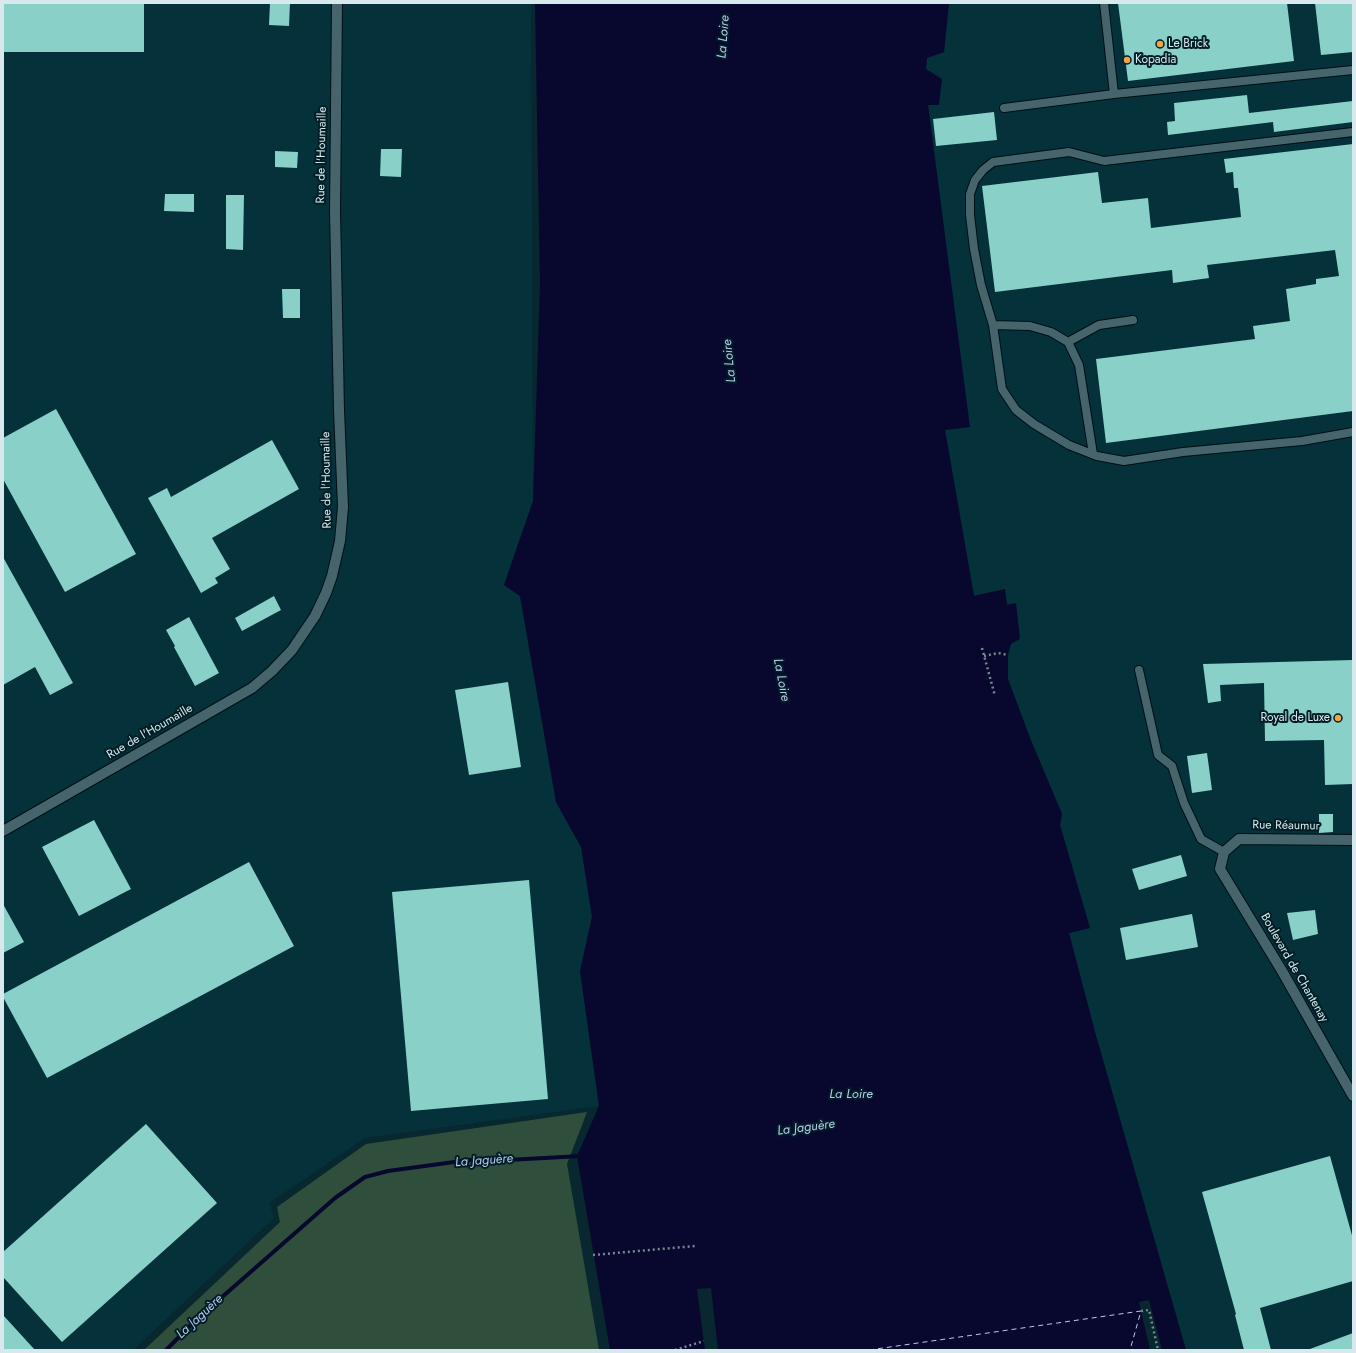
<!DOCTYPE html>
<meta charset="utf-8">
<style>
body{margin:0}
#map{position:relative;width:1356px;height:1353px;overflow:hidden;background:#08272e;font-family:Jost,sans-serif}
canvas{display:block}
.frame{position:absolute;inset:0;border:4px solid #d8e9ed;pointer-events:none}
</style>
<div id="map">
<canvas width="1356" height="1353"></canvas>
<div class="frame"></div>
</div>
<script>
const context = document.querySelector('canvas').getContext('2d');
context.lineJoin = 'round';
function fill(path, color) {
  context.fillStyle = color;
  context.fill(path, 'evenodd');
}
function toPath(rows) {
  const path = new Path2D();
  for (const r of rows) {
    path.moveTo(r[0], r[1]);
    for (let i = 2; i < r.length; i += 2) path.lineTo(r[i], r[i + 1]);
  }
  return path;
}
function stroke(path, color, width, dash) {
  context.strokeStyle = color;
  context.lineWidth = width;
  context.lineCap = dash ? 'butt' : 'round';
  context.setLineDash(dash || []);
  context.stroke(path);
}
function write(font, color, halo, rows, align = 'center') {
  context.font = font + ' Jost,sans-serif';
  context.lineWidth = 4;
  context.setLineDash([]);
  context.textBaseline = 'middle';
  context.strokeStyle = halo;
  context.fillStyle = color;
  for (const [text, x, y, turn = 0] of rows) {
    context.save();
    context.translate(x, y);
    context.rotate((+turn || 0) * Math.PI / 180);
    context.textAlign = isNaN(turn) ? turn : align;
    if (halo) context.strokeText(text, 0, 0);
    context.fillText(text, 0, 0);
    context.restore();
  }
}
fill(toPath([
 [3,3,531,3,533,501,504,585,520,596,556,802,582,849,592,917,580,971,599,1106,365,1138,269,1203,274,1218,133,1350,3,1350],
 [949,3,1353,3,1353,1350,1186,1350,1095,1032,1069,933,1090,928,1060,825,1062,814,1030,738,1008,679,1008,655,1016,603,1007,605,1005,589,974,596,945,430,969,427,928,105,926,69,927,58,944,52]
]), '#05313b');
fill(toPath([
 [587,1112,567,1164,599,1350,144,1350,280,1222,277,1207,366,1144]
]), '#2f4f3c');
fill(toPath([
 [535,3,949,3,944,52,927,58,926,69,942,79,939,105,928,105,970,427,945,430,974,596,1005,589,1007,605,1016,603,1020,639,1011,644,1008,655,1008,679,1030,738,1062,814,1060,825,1090,928,1069,933,1095,1032,1186,1350,610,1350,577,1156,599,1106,580,971,592,917,581,847,556,802,520,596,504,585,533,501,540,285]
]), '#08082e');
fill(toPath([
 [711,1288,718,1350,705,1350,697,1289],
 [1149,1300,1162,1350,1150,1350,1139,1302]
]), '#08272e');
stroke(toPath([
 [166,1350,197,1319,335,1198,365,1177,388,1171,469,1160,508,1160,581,1156]
]), '#08082e', 4);
stroke(toPath([
 [869,1350,1141,1311,1130,1350]
]), '#bcc7f2', 1, [5, 4]);
fill(toPath([
 [3,3,144,3,144,52,3,52],
 [270,3,290,3,289,26,269,25],
 [1118,3,1287,3,1294,61,1128,81],
 [1315,3,1353,3,1353,52,1321,55],
 [1247,95,1249,113,1353,101,1353,122,1274,132,1273,122,1168,135,1167,122,1175,121,1174,103],
 [994,112,997,140,936,146,933,119],
 [1353,144,1353,411,1106,443,1096,359,1255,339,1253,326,1290,321,1286,289,1316,284,1316,279,1339,276,1335,250,1207,265,1209,278,1173,283,1172,270,995,292,982,186,1098,172,1102,203,1148,198,1151,228,1241,217,1238,188,1234,188,1233,172,1226,173,1224,159],
 [381,149,402,149,401,177,380,176],
 [275,151,298,152,297,168,275,167],
 [165,194,194,194,194,212,164,211],
 [226,195,244,195,243,250,226,249],
 [282,289,300,289,300,318,283,318],
 [56,409,136,554,65,592,3,479,3,438],
 [272,440,299,489,212,538,230,569,215,578,218,583,201,593,148,498,167,488,171,497],
 [3,557,73,683,50,695,35,667,3,685],
 [274,596,281,610,242,631,235,618],
 [189,617,219,673,195,686,174,647,175,646,166,630],
 [1353,660,1353,784,1325,785,1324,740,1265,741,1264,683,1220,685,1221,701,1208,703,1203,664],
 [508,682,521,767,469,775,455,690],
 [1207,753,1212,790,1192,793,1187,756],
 [1319,814,1333,814,1333,832,1319,833],
 [94,820,131,889,79,916,42,847],
 [1181,855,1187,876,1139,890,1132,869],
 [249,862,294,946,47,1078,3,997,3,994],
 [529,880,548,1099,411,1111,392,892],
 [3,904,24,942,3,953],
 [1315,910,1318,934,1293,940,1287,913],
 [1192,914,1198,947,1126,960,1120,928],
 [146,1124,217,1203,62,1342,3,1277,3,1252],
 [1330,1156,1353,1239,1353,1281,1260,1308,1271,1350,1244,1350,1235,1315,1236,1314,1202,1192],
 [3,1315,35,1350,3,1350],
 [1353,1333,1353,1350,1311,1350,1310,1349]
]), '#88d0c8');
const service = toPath([
 [1104,3,1114,94,1353,70],
 [1004,108,1114,94],
 [1353,132,1104,161,1069,152,993,162,983,170,975,180,970,194,970,215,974,249,981,285,993,325,1002,389,1016,410,1034,424,1069,445,1097,456,1124,461,1183,452,1302,441,1353,432],
 [993,325,1030,326,1051,332,1068,342,1079,365,1093,454],
 [1068,342,1099,325,1133,320],
 [1139,670,1158,755,1172,766,1184,803,1201,839,1224,852]
]);
const minor = toPath([
 [3,831,252,688,272,671,292,650,315,616,326,593,332,576,340,541,343,507,339,410,335,211,337,3],
 [1353,840,1239,839,1224,852,1220,869,1282,971,1353,1096]
]);
stroke(service, '#000f14', 10);
stroke(minor, '#000f14', 12);
stroke(toPath([
 [982,648,995,696],
 [984,656,998,653,1008,655],
 [593,1255,695,1246],
 [1141,1311,1149,1310,1158,1350],
 [675,1350,704,1341]
]), '#738b90', 2.5, [2, 3]);
stroke(service, '#45646c', 8);
stroke(minor, '#45646c', 10);
for (const [x, y, r, color] of [
 [1160,44,4,"#f2a540"],
 [1127,60,4,"#f2a540"],
 [1338,718,4,"#f2a540"]
]) {
  const dot = new Path2D();
  dot.arc(x, y, r, 0, 2 * Math.PI);
  context.fillStyle = color;
  context.fill(dot);
  stroke(dot, '#001e25', 1.5);
}
write('12px', '#d8e9ed', '#001e25', [
 ["Le Brick",1168,44],
 ["Kopadia",1135,60],
 ["Royal de Luxe",1330,718,"right"]
], 'left');
write('12px', '#d8e9ed', '#001e25', [
 ["Rue de l'Houmaille",322,155,-89],
 ["Rue de l'Houmaille",327,480,-91],
 ["Rue de l'Houmaille",150,732,-30],
 ["Rue Réaumur",1286,826,1],
 ["Boulevard de Chantenay",1294,968,60]
]);
write('italic 13px', '#bcc7f2', '#001e25', [
 ["La Loire",724,37,-86],
 ["La Loire",730,361,-96],
 ["La Loire",781,680,79],
 ["La Loire",851,1095],
 ["La Jaguère",806,1128,-7],
 ["La Jaguère",484,1161,-4],
 ["La Jaguère",200,1317,-43]
]);
</script>
